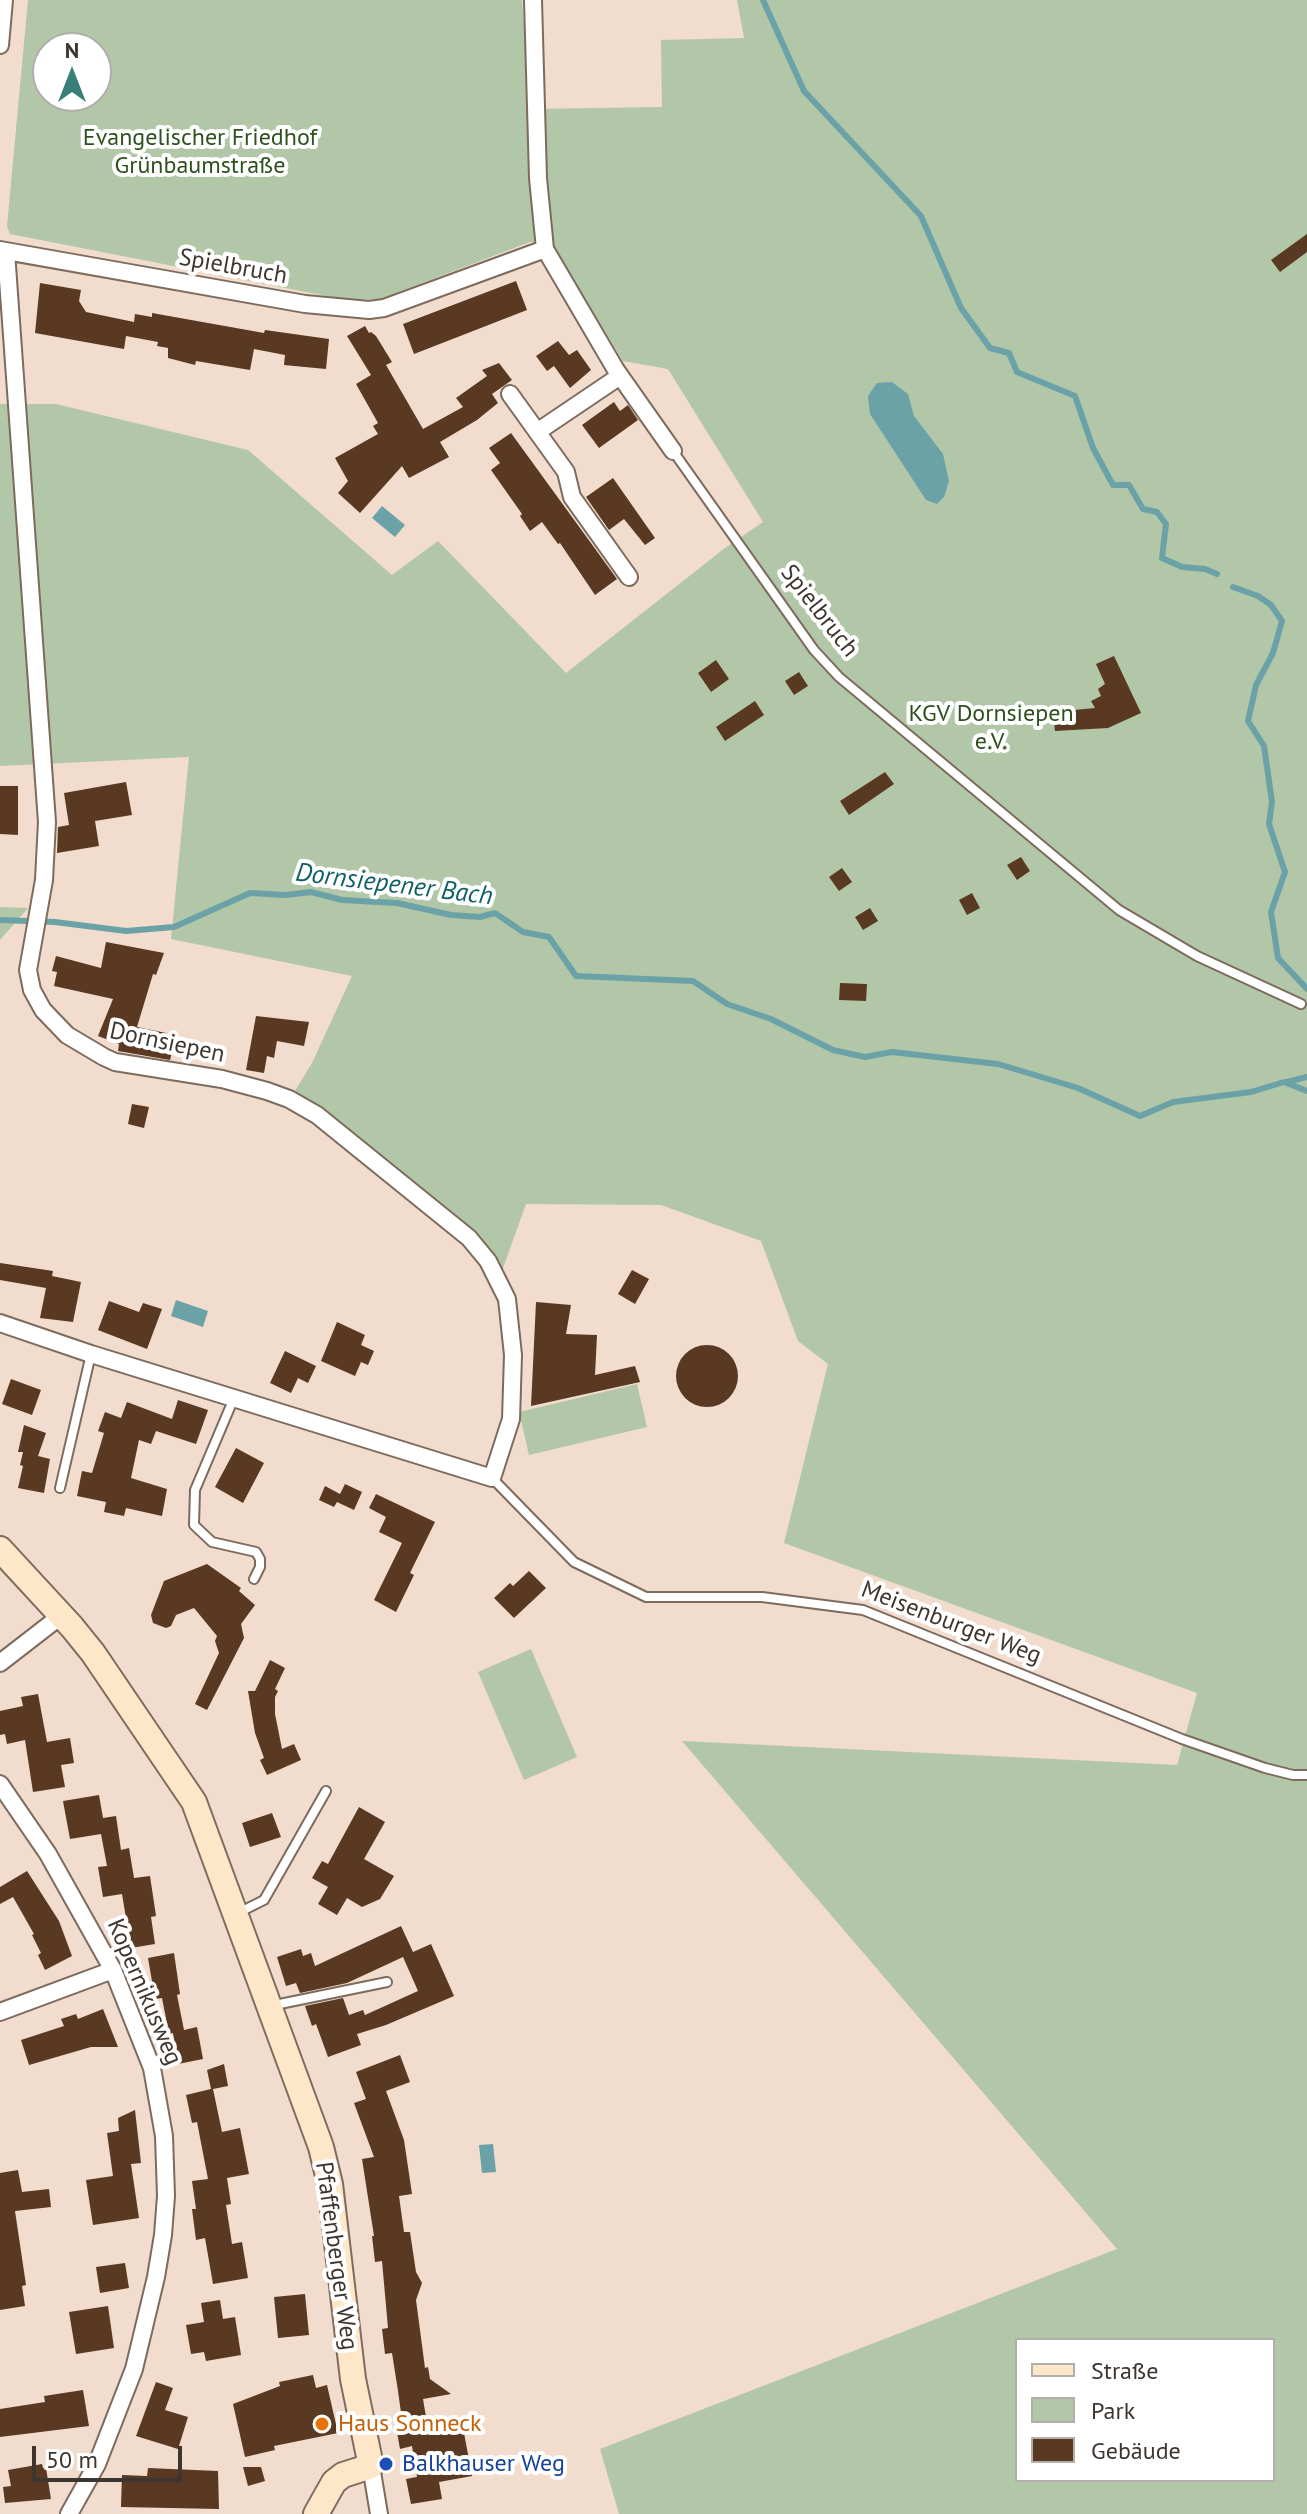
<!DOCTYPE html>
<meta charset="utf-8">
<style>
body{margin:0}
#map{position:relative;width:1307px;height:2514px;overflow:hidden;background:#f1dccd;font-family:"PT Sans",sans-serif}
canvas{display:block}
.legend{position:absolute;left:1015px;top:2338px;width:260px;height:144px;box-sizing:border-box;background:#fff;border:2px solid #b1aeac;margin:0;padding:10px 14px;list-style:none;font-size:24px;color:#3d3530}
.legend li{display:flex;align-items:center;gap:16px;height:40px}
.legend b{width:40px;border:2px solid #b1aeac}
.north{position:absolute;left:32px;top:32px;width:80px;height:80px;box-sizing:border-box;background:#fff;border:2px solid #b1aeac;border-radius:50%;rotate:0deg;font-size:22px;font-weight:700;line-height:32px;text-align:center;color:#3d3530}
.north::after{content:'';display:block;margin:auto;width:28px;height:36px;background:#397f77;clip-path:polygon(50% 0,100% 100%,50% 72%,0 100%)}
.scale{position:absolute;left:32px;top:2446px;width:150px;height:36px;box-sizing:border-box;border:4px solid #3d3530;border-top:0;padding-left:10px;font-size:24px;line-height:28px;white-space:nowrap;color:#3d3530;-webkit-text-stroke:6px #fff;paint-order:stroke}
</style>
<div id="map">
<canvas width="1307" height="2514"></canvas>
<ul class="legend">
<li><b style="height:10px;background:#fee7c9"></b>Straße</li>
<li><b style="height:22px;background:#b2c7a8"></b>Park</li>
<li><b style="height:22px;background:#593921"></b>Gebäude</li>
</ul>
<div class="north">N</div>
<div class="scale">50 m</div>
</div>
<script>
const context = document.querySelector('canvas').getContext('2d');
context.lineJoin = 'round';
function fill(path, color) {
  context.fillStyle = color;
  context.fill(path, 'evenodd');
}
function toPath(rows) {
  const path = new Path2D();
  for (const r of rows) {
    if (r.length === 3) {
      path.moveTo(r[0] + r[2], r[1]);
      path.arc(r[0], r[1], r[2], 0, 2 * Math.PI);
      continue;
    }
    path.moveTo(r[0], r[1]);
    for (let i = 2; i < r.length; i += 2) path.lineTo(r[i], r[i + 1]);
  }
  return path;
}
function stroke(path, color, width, dash) {
  context.strokeStyle = color;
  context.lineWidth = width;
  context.lineCap = dash ? 'butt' : 'round';
  context.setLineDash(dash || []);
  context.stroke(path);
}
function write(font, color, halo, rows, align = 'center') {
  context.font = font + ' "PT Sans",sans-serif';
  context.lineWidth = 8;
  context.setLineDash([]);
  context.textBaseline = 'middle';
  context.strokeStyle = halo;
  context.fillStyle = color;
  for (const [text, x, y, turn = 0] of rows) {
    context.save();
    context.translate(x, y);
    context.rotate((+turn || 0) * Math.PI / 180);
    context.textAlign = isNaN(turn) ? turn : align;
    if (halo) context.strokeText(text, 0, 0);
    context.fillText(text, 0, 0);
    context.restore();
  }
}
fill(toPath([
 [28,0,522,0,532,109,662,107,661,40,744,38,737,0,1307,0,1307,2514,619,2514,600,2449,1117,2249,682,1741,1177,1765,1197,1693,784,1543,828,1364,798,1341,761,1241,661,1205,526,1204,502,1271,474,1230,295,1091,312,1063,352,976,171,939,189,757,0,766,0,404,56,404,248,450,392,575,438,541,566,673,725,548,763,522,668,369,623,361,552,245,530,242,380,299,347,300,10,234,7,226],
 [48,48,96,48,96,96,48,96],
 [1017,2340,1273,2340,1273,2480,1017,2480],
 [0,907,28,908,0,940],
 [637,1384,647,1427,529,1455,519,1412],
 [531,1649,577,1757,524,1780,478,1672]
]), '#b2c7a8');
fill(toPath([
 [892,382,908,394,914,416,943,454,949,481,944,497,937,504,926,500,870,414,868,396,877,383],
 [382,506,405,525,395,537,372,518],
 [176,1300,208,1311,203,1327,171,1316],
 [493,2144,496,2172,482,2173,479,2145]
]), '#6ba2a7');
stroke(toPath([
 [763,0,804,91,921,216,961,308,990,348,1009,353,1017,372,1075,396,1093,448,1113,485,1129,485,1143,509,1157,512,1166,524,1162,558,1182,567,1205,569,1217,574],
 [1233,587,1258,596,1271,605,1282,621,1273,653,1256,685,1248,721,1264,746,1272,802,1269,824,1285,872,1271,912,1278,958,1307,989],
 [0,920,55,922,126,931,174,927,250,893,286,895,311,892,342,900,397,903,451,915,480,917,495,913,523,932,549,937,576,976,693,981,727,1004,771,1019,833,1050,865,1057,892,1052,998,1064,1078,1088,1140,1116,1173,1102,1251,1092,1284,1082,1307,1091],
 [1287,1082,1307,1077]
]), '#6ba2a7', 6);
fill(toPath([
 [1307,234,1307,252,1280,272,1271,260],
 [516,281,527,310,414,354,403,324],
 [40,283,81,290,79,301,86,312,134,322,135,314,152,317,152,313,264,333,265,330,329,339,326,369,284,365,285,355,254,349,250,370,196,361,195,365,168,358,168,348,157,346,158,342,126,336,124,349,35,333],
 [365,326,369,333,371,332,376,336,392,362,386,365,423,429,463,407,456,398,487,376,482,370,499,363,512,380,492,394,498,403,477,420,440,442,449,457,409,478,402,466,360,513,338,493,348,481,335,458,378,434,373,426,378,423,356,384,371,375,347,336],
 [558,341,569,355,577,350,591,370,570,388,554,366,547,371,536,356],
 [614,402,620,411,628,405,638,420,599,448,582,425],
 [511,433,617,579,595,595,560,543,558,544,542,522,530,531,520,516,522,514,491,470,500,463,489,448],
 [613,478,655,538,645,545,624,519,609,530,586,497],
 [1114,656,1141,713,1108,728,1055,731,1053,712,1095,708,1091,701,1101,696,1098,689,1105,684,1096,664],
 [716,660,729,679,711,692,698,673],
 [799,672,808,686,794,695,785,681],
 [755,701,764,715,725,741,716,727],
 [885,772,894,784,849,815,840,801],
 [126,782,132,815,95,821,99,846,57,853,58,827,69,825,64,793],
 [0,786,18,786,18,835,0,834],
 [1021,857,1030,871,1017,880,1007,865],
 [842,868,852,882,839,891,829,877],
 [972,893,980,908,967,915,959,900],
 [870,908,878,921,863,930,855,917],
 [106,942,164,953,156,975,153,974,137,1027,166,1033,175,1040,170,1060,118,1051,119,1044,98,1036,113,999,54,986,57,972,52,971,56,956,101,968],
 [840,983,867,984,866,1001,839,1000],
 [256,1016,309,1022,304,1046,277,1041,274,1058,267,1056,264,1073,246,1070],
 [132,1104,149,1107,144,1128,128,1124],
 [0,1263,53,1271,52,1276,81,1282,73,1322,40,1318,46,1288,0,1280],
 [632,1270,649,1279,635,1304,618,1294],
 [109,1301,139,1312,143,1303,162,1309,147,1349,98,1330],
 [536,1302,571,1305,566,1334,597,1335,595,1375,635,1366,640,1382,531,1406],
 [337,1322,365,1335,361,1345,374,1351,368,1365,361,1362,355,1376,321,1361],
 [707,1376,31],
 [285,1351,316,1366,308,1383,298,1378,291,1393,270,1383],
 [11,1379,41,1390,32,1415,2,1404],
 [178,1400,208,1410,196,1444,156,1431,151,1444,139,1440,131,1478,167,1489,162,1516,126,1508,124,1516,104,1512,106,1502,77,1496,82,1471,92,1473,104,1433,98,1431,105,1412,121,1418,127,1402,172,1419],
 [24,1425,46,1433,38,1456,50,1459,44,1493,18,1488,23,1466,20,1465,23,1452,18,1452],
 [236,1448,264,1463,243,1503,215,1487],
 [345,1484,362,1492,354,1510,337,1502,334,1507,319,1500,325,1486,340,1494],
 [376,1494,435,1522,410,1573,414,1575,396,1612,374,1600,402,1543,379,1532,386,1517,369,1508],
 [207,1564,241,1588,239,1591,255,1605,241,1624,244,1638,207,1710,195,1704,219,1653,215,1641,217,1636,194,1608,176,1615,171,1626,166,1628,153,1623,151,1615,164,1581],
 [529,1571,546,1588,514,1618,494,1598,510,1583,513,1586],
 [270,1660,285,1668,275,1689,278,1691,275,1697,275,1714,282,1749,294,1744,301,1760,267,1775,260,1760,264,1758,255,1733,248,1691,255,1691],
 [38,1694,47,1742,70,1738,74,1763,61,1765,65,1787,33,1792,25,1740,7,1744,5,1734,0,1735,0,1711,23,1706,21,1697],
 [99,1795,103,1818,116,1816,121,1850,129,1848,134,1878,150,1876,156,1916,151,1917,155,1944,131,1948,122,1894,103,1897,98,1867,107,1866,101,1834,70,1839,63,1801],
 [359,1807,385,1822,364,1859,394,1876,380,1899,362,1907,347,1898,337,1915,318,1904,328,1887,312,1878,322,1861,328,1864],
 [272,1813,281,1837,250,1847,242,1823],
 [27,1871,59,1921,72,1956,45,1970,38,1955,41,1953,32,1935,34,1934,13,1897,0,1904,0,1887],
 [401,1926,413,1952,431,1944,454,1996,386,2025,357,2034,361,2045,328,2057,316,2024,312,2026,305,2006,343,1998,349,2015,363,2010,365,2015,418,1991,403,1957,347,1983,300,1993,296,1983,286,1986,277,1957,301,1949,303,1956,311,1953,315,1966],
 [174,1953,180,1994,177,1995,184,2030,197,2027,203,2059,178,2064,173,2033,169,2034,162,1998,155,1999,148,1958],
 [103,2009,118,2047,91,2047,29,2065,21,2040,64,2026,61,2019,76,2014,78,2019],
 [400,2055,410,2082,386,2091,404,2140,412,2194,399,2196,404,2232,410,2232,416,2272,422,2283,416,2300,425,2368,428,2367,430,2379,451,2394,423,2399,428,2429,462,2422,472,2476,439,2482,442,2499,411,2504,406,2479,417,2477,412,2446,400,2449,395,2421,402,2420,398,2391,392,2353,385,2354,382,2329,388,2328,382,2261,375,2262,372,2236,374,2236,362,2159,374,2157,354,2103,366,2099,356,2072],
 [224,2064,228,2086,213,2089,222,2132,240,2128,249,2174,227,2178,231,2204,226,2205,232,2244,242,2242,248,2278,213,2284,205,2238,196,2240,192,2209,196,2209,192,2181,208,2179,197,2122,192,2123,186,2095,211,2089,207,2070],
 [135,2110,141,2163,131,2164,139,2218,93,2225,86,2180,113,2176,107,2133,119,2131,118,2118],
 [18,2170,22,2192,49,2189,51,2207,15,2211,26,2285,22,2286,25,2306,0,2310,0,2173],
 [125,2263,129,2288,100,2293,96,2267],
 [305,2294,309,2335,278,2338,274,2297],
 [220,2300,223,2319,235,2317,241,2355,206,2361,204,2352,191,2354,186,2325,204,2322,201,2303],
 [108,2306,114,2348,76,2354,69,2312],
 [313,2375,316,2388,327,2385,338,2433,274,2446,275,2450,245,2457,233,2404,280,2386,279,2382],
 [156,2382,173,2388,165,2410,188,2417,178,2449,136,2436],
 [83,2390,89,2426,0,2437,0,2409,45,2402,44,2396],
 [42,2464,43,2468,46,2468,51,2499,5,2503,3,2487,11,2486,8,2470],
 [243,2467,261,2467,265,2481,248,2486],
 [148,2468,218,2471,219,2509,121,2507,122,2475,147,2476]
]), '#593921');
const service = toPath([
 [673,451,814,650,839,677,1119,910,1197,956,1301,1004],
 [234,1398,195,1490,194,1525,212,1542,256,1552,260,1559,260,1567,254,1579],
 [492,1478,574,1562,646,1597,762,1597,863,1610,1182,1739,1265,1768,1293,1775,1307,1775],
 [60,1488,91,1354],
 [236,1914,264,1900,326,1791],
 [270,2006,387,1982]
]);
const minor = toPath([
 [533,0,538,178,545,249,616,370,673,451],
 [0,45,4,0],
 [0,250,305,304,369,310,384,308,545,249],
 [510,394,566,472,572,497,629,577],
 [537,432,620,376],
 [0,1323,91,1354,492,1478,511,1419,513,1355,507,1299,488,1261,469,1238,317,1115,289,1099,267,1091,222,1079,115,1062,104,1057,67,1035,43,1010,32,990,28,970,44,880,47,822,6,252],
 [0,1663,62,1615],
 [0,1784,48,1854,113,1970,152,2068,164,2136,166,2196,163,2235,156,2277,134,2369,97,2464,69,2514],
 [0,2012,113,1970],
 [371,2466,379,2514]
]);
const secondary = toPath([
 [0,1549,72,1627,93,1653,194,1802,321,2147,330,2184,353,2379,371,2466,343,2475,334,2482,316,2514]
]);
stroke(service, '#7d6b5e', 12);
stroke(minor, '#7d6b5e', 20);
stroke(secondary, '#7d6b5e', 28);
stroke(service, '#fff', 8);
stroke(minor, '#fff', 16);
stroke(secondary, '#fee7c9', 24);
for (const [x, y, r, color] of [
 [322,2424,8,"#e8710a"],
 [386,2464,8,"#1a4fb4"]
]) {
  const dot = new Path2D();
  dot.arc(x, y, r, 0, 2 * Math.PI);
  context.fillStyle = color;
  context.fill(dot);
  stroke(dot, '#fff', 3);
}
write('24px', '#2e501c', '#fff', [
 ["Evangelischer Friedhof",200,138],
 ["Grünbaumstraße",200,166],
 ["KGV Dornsiepen",991,714],
 ["e.V.",991,742]
]);
write('24px', '#3d3530', '#fff', [
 ["Spielbruch",233,267,10],
 ["Spielbruch",819,611,52],
 ["Dornsiepen",167,1043,12],
 ["Meisenburger Weg",951,1623,21],
 ["Kopernikusweg",144,1992,67],
 ["Pfaffenberger Weg",336,2256,82]
]);
write('24px', '#c56008', '#fff', [
 ["Haus Sonneck",338,2424]
], 'left');
write('24px', '#164399', '#fff', [
 ["Balkhauser Weg",402,2464]
], 'left');
write('italic 26px', '#105f65', '#fff', [
 ["Dornsiepener Bach",394,885,7]
]);
</script>
